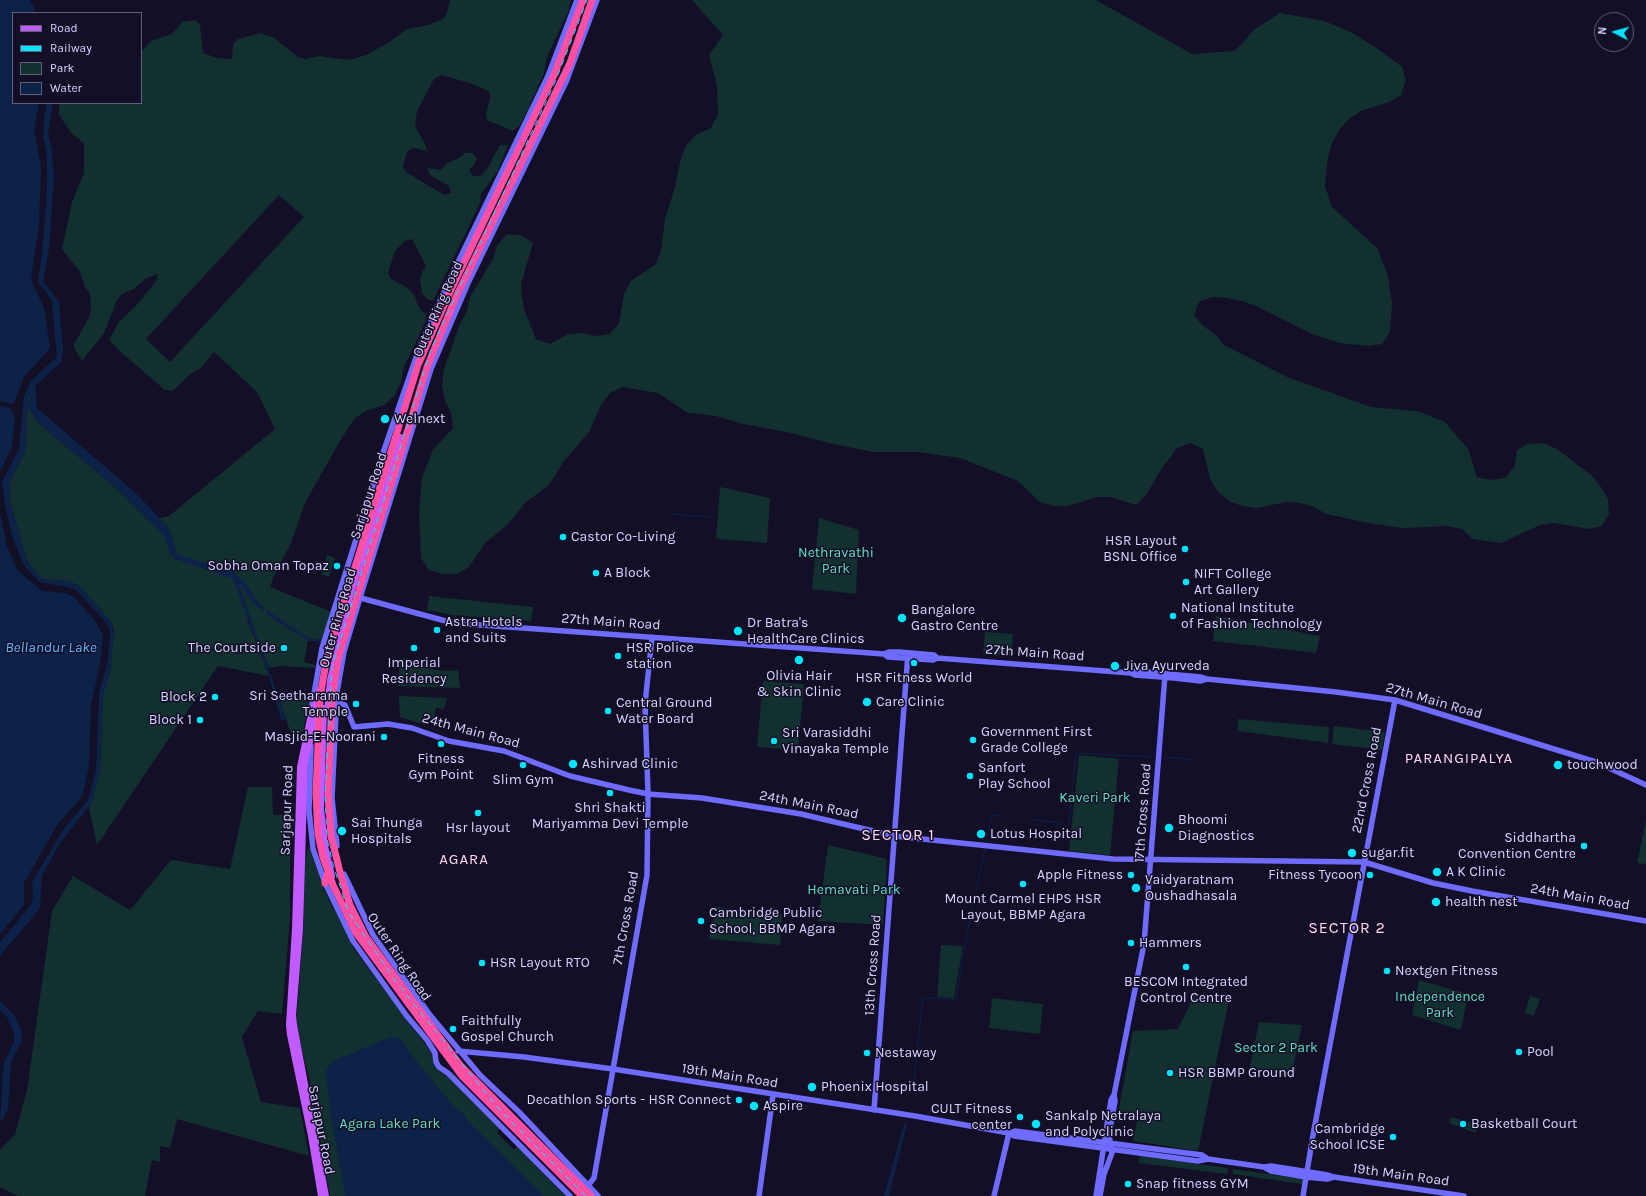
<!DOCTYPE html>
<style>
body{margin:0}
#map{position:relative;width:1646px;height:1196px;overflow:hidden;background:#130f26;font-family:Karla,sans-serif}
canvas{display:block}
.legend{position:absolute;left:12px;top:12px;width:130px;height:92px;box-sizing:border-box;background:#130f26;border:1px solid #625e7d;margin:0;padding:5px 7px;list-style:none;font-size:12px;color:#d9d4ff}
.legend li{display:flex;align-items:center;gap:8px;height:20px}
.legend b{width:20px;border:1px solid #625e7d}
.north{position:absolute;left:1594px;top:12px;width:40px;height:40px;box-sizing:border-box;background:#130f26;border:1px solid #625e7d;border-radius:50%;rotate:276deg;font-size:11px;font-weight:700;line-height:16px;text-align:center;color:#d9d4ff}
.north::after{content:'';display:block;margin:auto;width:14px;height:18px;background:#00e5ff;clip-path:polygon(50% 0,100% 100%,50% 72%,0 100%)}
</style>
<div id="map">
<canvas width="1646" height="1196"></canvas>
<ul class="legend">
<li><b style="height:5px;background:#c25bff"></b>Road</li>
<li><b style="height:5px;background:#00e5ff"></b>Railway</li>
<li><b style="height:11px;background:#12302f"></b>Park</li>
<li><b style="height:11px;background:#0c2248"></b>Water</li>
</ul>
<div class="north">N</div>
</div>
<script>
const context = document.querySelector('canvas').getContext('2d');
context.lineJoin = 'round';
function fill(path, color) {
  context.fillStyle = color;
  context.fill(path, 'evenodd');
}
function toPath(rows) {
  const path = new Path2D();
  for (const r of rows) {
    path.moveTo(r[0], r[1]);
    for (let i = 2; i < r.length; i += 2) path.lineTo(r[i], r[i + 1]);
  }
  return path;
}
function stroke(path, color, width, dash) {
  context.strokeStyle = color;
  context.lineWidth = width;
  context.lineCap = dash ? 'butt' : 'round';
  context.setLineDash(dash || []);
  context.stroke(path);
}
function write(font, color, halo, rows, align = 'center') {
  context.font = font + ' Karla,sans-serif';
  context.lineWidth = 3;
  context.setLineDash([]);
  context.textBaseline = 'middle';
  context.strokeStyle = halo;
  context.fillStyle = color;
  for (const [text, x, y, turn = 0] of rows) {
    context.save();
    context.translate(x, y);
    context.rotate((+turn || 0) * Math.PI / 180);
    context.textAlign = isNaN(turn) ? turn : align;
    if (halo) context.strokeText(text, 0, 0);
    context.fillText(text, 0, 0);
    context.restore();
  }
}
fill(toPath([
 [450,0,571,0,569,10,547,57,544,73,526,114,519,126,513,131,487,120,486,113,490,99,490,92,470,83,441,75,434,79,417,111,415,126,425,144,427,151,413,148,407,152,403,166,406,172,444,195,451,193,449,186,430,175,427,168,441,170,446,164,459,158,465,153,472,153,477,158,474,165,469,170,473,176,480,176,486,171,500,145,508,145,498,171,481,194,480,203,433,301,427,299,422,293,420,279,422,272,426,266,412,239,405,241,395,251,388,273,391,279,406,287,413,293,420,309,426,314,426,321,404,367,401,382,395,395,384,405,368,410,355,418,341,439,305,503,291,543,273,578,270,587,331,612,322,640,309,638,267,615,308,640,304,662,315,665,315,668,280,666,269,668,249,616,247,619,269,676,218,666,97,845,89,808,100,769,103,695,110,673,114,630,111,622,78,585,68,581,41,579,28,563,10,502,9,483,25,452,28,398,32,391,29,407,36,421,117,489,149,521,169,516,275,429,257,392,214,352,201,368,189,375,178,386,172,391,165,390,122,353,109,340,119,322,136,306,156,281,158,274,145,279,134,289,122,294,117,300,104,333,82,361,73,346,90,316,91,309,90,293,85,287,80,272,62,249,72,202,84,173,84,143,72,134,59,115,59,103,141,103,141,52,151,41,172,34,182,22,195,20,200,25,203,53,217,58,232,59,233,44,238,39,261,33,274,38,298,57,305,59,319,56,349,60,366,55,388,43,407,29,429,25,443,19,447,13],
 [279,195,304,217,170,362,146,339],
 [692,0,1096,0,1192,54,1235,51,1255,29,1280,13,1324,21,1351,32,1378,49,1402,67,1406,80,1401,95,1389,102,1361,111,1349,119,1340,129,1332,143,1328,157,1325,186,1332,207,1377,248,1388,276,1392,304,1390,332,1382,344,1368,346,1340,343,1312,334,1256,306,1242,301,1226,298,1212,297,1199,302,1194,315,1203,326,1216,335,1224,345,1287,377,1371,407,1417,411,1445,422,1468,449,1477,477,1490,480,1505,478,1515,466,1517,450,1528,444,1543,443,1557,449,1592,476,1601,487,1608,499,1609,514,1602,526,1589,529,1554,523,1540,525,1501,543,1473,539,1462,529,1448,526,1404,528,1373,524,1326,514,1314,507,1300,503,1286,502,1257,508,1242,506,1229,501,1218,492,1210,479,1203,449,1190,443,1177,448,1160,471,1146,495,1136,505,1111,497,1097,497,1068,506,1054,506,1040,502,1018,481,960,458,917,452,873,452,829,443,787,432,743,424,716,416,688,413,658,393,623,387,610,393,601,405,589,432,564,461,549,485,526,502,507,525,485,543,469,567,457,574,443,574,429,570,421,558,419,514,422,477,433,450,453,428,451,413,445,401,442,385,444,369,460,324,467,311,470,297,493,259,497,245,507,234,521,235,533,243,521,284,522,298,525,312,536,339,550,344,568,334,582,333,595,336,610,334,619,323,624,294,631,281,656,264,661,250,665,219,675,187,681,158,687,144,697,134,711,128,718,114,717,85,709,55,723,35],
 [720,487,770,498,767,543,716,539],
 [819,518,859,530,856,594,812,589],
 [327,555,335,558,329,577,321,574],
 [429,596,533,607,531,621,452,615,427,610],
 [1216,616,1320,636,1316,653,1213,641],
 [985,632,1013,634,1011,656,983,653],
 [401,658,427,662,427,668,444,671,458,670,460,688,397,686],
 [763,681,804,684,798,750,757,747],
 [278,695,311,697,302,735,291,734],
 [399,696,447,698,444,709,436,708,433,720,427,718,425,725,400,717],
 [1238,719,1329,727,1328,743,1238,731],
 [1334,726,1385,732,1382,750,1332,744],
 [1079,755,1119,759,1110,855,1069,851],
 [248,787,272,787,273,815,293,814,290,863,290,918,282,1014,258,1011,242,1037,261,1102,300,1108,309,1156,177,1119,170,1148,160,1146,160,1162,152,1160,145,1196,18,1196,0,1187,0,1150,15,1134,27,1091,52,911,73,876,130,910,171,860,230,869],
 [1646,821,1646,864,1637,863],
 [308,844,324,890,354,949,434,1056,433,1061,435,1066,439,1070,446,1073,500,1128,497,1133,514,1150,517,1146,565,1196,330,1196,310,1082,296,1025,304,921,303,875],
 [828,845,887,859,883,925,818,921],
 [716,907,782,914,780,945,709,939],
 [941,945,963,946,954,998,937,997],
 [1419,980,1468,994,1461,1030,1412,1015],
 [1195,994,1230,995,1198,1151,1133,1141,1138,1117,1118,1114,1133,1031,1178,1029],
 [1530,996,1540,999,1534,1016,1525,1013],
 [992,998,1043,1004,1040,1034,989,1028],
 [1259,1022,1302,1025,1291,1078,1249,1070],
 [1451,1117,1478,1125,1476,1133,1449,1123],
 [1140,1156,1228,1168,1227,1174,1139,1163],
 [1233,1169,1303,1179,1302,1184,1233,1174]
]), '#12302f');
fill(toPath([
 [0,0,30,0,36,12,13,13,13,103,39,103,34,131,41,167,39,224,31,280,44,308,50,348,24,377,14,403,11,404,0,401],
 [47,103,53,103,48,134,52,151,54,178,49,249,43,281,59,302,63,350,61,362,35,386,37,408,139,496,168,527,172,536,177,554,217,567,231,570,245,582,257,601,265,608,262,611,255,605,239,583,286,720,281,720,269,676,233,579,175,559,171,556,164,536,117,489,36,421,29,407,31,393,28,398,25,452,9,483,10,502,28,563,42,579,68,581,78,585,111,622,114,634,110,673,103,695,100,769,92,802,61,842,42,875,40,908,0,956,0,942,30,906,33,898,32,882,63,830,85,804,89,797,96,769,99,693,108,661,110,635,109,628,103,619,75,589,40,582,29,571,24,565,12,536,5,505,2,482,19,449,24,396,31,381,57,357,52,301,38,281,42,254,47,194,47,154,43,137,44,118],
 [2,406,10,408,15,417,12,447,0,472,0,407],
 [0,513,6,543,17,570,42,591,65,593,73,596,96,622,103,636,101,659,91,705,89,766,83,792,80,799,57,825,24,883,24,905,0,934],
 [267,610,309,638,322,640,321,642,309,641,265,613],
 [0,1001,15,1016,21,1030,22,1040,11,1062,8,1110,0,1123,3,1068,5,1060,14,1042,14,1033,7,1017,0,1010],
 [391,1037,398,1037,402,1041,421,1067,458,1111,464,1113,467,1120,544,1196,345,1196,330,1109,326,1071,330,1064,338,1059],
 [904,1124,907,1124,889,1196,884,1196]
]), '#0c2248');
stroke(toPath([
 [668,514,710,517],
 [1165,757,1196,760],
 [1032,820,1062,823],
 [1069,824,1076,753,1152,757],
 [986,843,992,815,1002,816],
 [914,1081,923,998,956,999,963,955,985,848]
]), '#0c2248', 1);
stroke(toPath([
 [357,597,453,623,884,654,889,652,899,652,934,655,937,658,1131,673,1135,675,1174,678,1200,681,1207,679],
 [884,654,888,657,933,660,937,658],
 [1131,673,1136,671,1200,677,1207,679,1336,692,1395,700,1596,762,1646,785],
 [336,702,345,705,354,727,388,724,412,728,449,741,504,751,570,776,629,790,648,794,702,798,801,814,894,836,1113,859,1364,862,1433,883,1472,891,1646,921],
 [312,705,322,648,383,453,420,346,448,283,548,76,577,0],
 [311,746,309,810,313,849,325,883,353,941,406,1015,427,1040,435,1053,436,1062,439,1067,448,1073,570,1196],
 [337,846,332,798,337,692,344,652,360,598,431,369,469,281,566,82,597,0],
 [344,874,373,935,430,1015,480,1075,519,1112,598,1196],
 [458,1051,524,1057,613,1069,915,1116,1009,1133,1014,1136,1198,1161,1208,1159,1264,1167,1271,1171,1306,1177,1327,1179,1334,1177],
 [874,1110,908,653],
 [1009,1133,1015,1131,1202,1155,1208,1159],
 [1265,1167,1271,1166,1328,1175,1334,1177,1464,1196],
 [586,1188,594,1178,647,875,648,794,645,704,652,637],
 [759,1196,773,1095],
 [994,1196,1009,1133],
 [1096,1196,1111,1100,1114,1095],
 [1100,1196,1104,1174,1112,1153,1109,1135,1115,1101,1114,1095,1144,944,1165,675],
 [1303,1196,1313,1135,1395,700]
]), '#6f6bff', 5.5);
stroke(toPath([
 [319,691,311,714,300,767,295,929,289,1025,290,1035,311,1136,321,1196],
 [324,708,321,808,325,846,332,876],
 [327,711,330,680,351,593,401,437],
 [326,1196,294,1025,293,1015,300,929,305,762,316,716,324,711,336,711]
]), '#c25bff', 6);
stroke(toPath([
 [325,883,328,871],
 [582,1196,462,1076,356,933,333,885,323,857,318,834,316,794,320,697,327,657,418,365,449,294,554,75,583,0],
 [591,1196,460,1065,366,937,350,905,341,876,331,836,328,794,332,698,338,659,427,367,456,297,570,63,592,0]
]), '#ff4fa3', 7);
stroke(toPath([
 [586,1196,497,1107,397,983,349,913,334,868,327,839,325,794,332,667,431,349,556,80,587,0]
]), '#00e5ff', 1, [6, 5]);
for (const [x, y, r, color] of [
 [385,419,5,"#00e5ff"],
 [563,537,4,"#00e5ff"],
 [1185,549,4,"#00e5ff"],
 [337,566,4,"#00e5ff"],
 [596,573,4,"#00e5ff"],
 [1186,582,4,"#00e5ff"],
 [1173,616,4,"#00e5ff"],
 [902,618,5,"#00e5ff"],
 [437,630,4,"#00e5ff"],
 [738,631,5,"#00e5ff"],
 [284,648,4,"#00e5ff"],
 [414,648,4,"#00e5ff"],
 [618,656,4,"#00e5ff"],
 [799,660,5,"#00e5ff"],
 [914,663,4,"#00e5ff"],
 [1115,666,5,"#00e5ff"],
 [215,697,4,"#00e5ff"],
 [867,702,5,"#00e5ff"],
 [356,704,4,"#00e5ff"],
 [608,711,4,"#00e5ff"],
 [200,720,4,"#00e5ff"],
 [384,737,4,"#00e5ff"],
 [973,740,4,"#00e5ff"],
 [774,741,4,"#00e5ff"],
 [441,744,4,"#00e5ff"],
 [573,764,5,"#00e5ff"],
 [523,765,4,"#00e5ff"],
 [1558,765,5,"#00e5ff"],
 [970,776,4,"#00e5ff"],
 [610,793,4,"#00e5ff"],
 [478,813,4,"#00e5ff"],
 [1169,828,5,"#00e5ff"],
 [342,831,5,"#00e5ff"],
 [981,834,5,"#00e5ff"],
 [1584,846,4,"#00e5ff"],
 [1352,853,5,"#00e5ff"],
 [1437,872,5,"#00e5ff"],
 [1131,875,4,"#00e5ff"],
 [1370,875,4,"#00e5ff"],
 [1023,884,4,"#00e5ff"],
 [1136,888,5,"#00e5ff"],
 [1436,902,5,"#00e5ff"],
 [701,921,4,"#00e5ff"],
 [1131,943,4,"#00e5ff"],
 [482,963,4,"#00e5ff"],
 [1186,967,4,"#00e5ff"],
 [1387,971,4,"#00e5ff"],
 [453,1029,4,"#00e5ff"],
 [1519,1052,4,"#00e5ff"],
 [867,1053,4,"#00e5ff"],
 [1170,1073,4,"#00e5ff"],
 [812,1087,5,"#00e5ff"],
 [739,1100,4,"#00e5ff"],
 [754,1106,5,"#00e5ff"],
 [1020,1117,4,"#00e5ff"],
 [1036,1124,5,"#00e5ff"],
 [1463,1124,4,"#00e5ff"],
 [1393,1137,4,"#00e5ff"],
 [1128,1184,4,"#00e5ff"]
]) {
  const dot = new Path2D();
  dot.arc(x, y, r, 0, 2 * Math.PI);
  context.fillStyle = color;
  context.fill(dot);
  stroke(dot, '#130f26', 1.5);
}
write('14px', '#d9d4ff', '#130f26', [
 ["Outer Ring Road",438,309,-66],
 ["Sarjapur Road",369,496,-72],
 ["Outer Ring Road",338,618,-74],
 ["27th Main Road",611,622,4],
 ["27th Main Road",1035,653,4],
 ["27th Main Road",1434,701,16],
 ["24th Main Road",471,731,15],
 ["22nd Cross Road",1367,780,-79],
 ["24th Main Road",809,805,11],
 ["Sarjapur Road",287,810,-88],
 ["17th Cross Road",1143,813,-86],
 ["24th Main Road",1580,897,10],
 ["7th Cross Road",626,918,-80],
 ["Outer Ring Road",399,957,56],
 ["13th Cross Road",873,965,-86],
 ["19th Main Road",730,1076,9],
 ["Sarjapur Road",321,1130,79],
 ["19th Main Road",1401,1175,8]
]);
write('14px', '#d9d4ff', '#130f26', [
 ["Welnext",394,419],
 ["Castor Co-Living",571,537],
 ["HSR Layout",1177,541,"right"],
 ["BSNL Office",1177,557,"right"],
 ["Sobha Oman Topaz",329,566,"right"],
 ["A Block",604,573],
 ["NIFT College",1194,574],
 ["Art Gallery",1194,590],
 ["National Institute",1181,608],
 ["of Fashion Technology",1181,624],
 ["Bangalore",911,610],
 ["Gastro Centre",911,626],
 ["Astra Hotels",445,622],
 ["and Suits",445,638],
 ["Dr Batra's",747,623],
 ["HealthCare Clinics",747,639],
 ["The Courtside",276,648,"right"],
 ["HSR Police",626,648],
 ["station",626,664],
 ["Imperial",414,663,"center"],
 ["Residency",414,679,"center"],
 ["Jiva Ayurveda",1124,666],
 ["Olivia Hair",799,676,"center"],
 ["& Skin Clinic",799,692,"center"],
 ["HSR Fitness World",914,678,"center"],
 ["Sri Seetharama",348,696,"right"],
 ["Temple",348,712,"right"],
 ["Block 2",207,697,"right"],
 ["Care Clinic",876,702],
 ["Central Ground",616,703],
 ["Water Board",616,719],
 ["Block 1",192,720,"right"],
 ["Government First",981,732],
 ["Grade College",981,748],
 ["Sri Varasiddhi",782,733],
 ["Vinayaka Temple",782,749],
 ["Masjid-E-Noorani",376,737,"right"],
 ["Fitness",441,759,"center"],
 ["Gym Point",441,775,"center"],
 ["Ashirvad Clinic",582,764],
 ["touchwood",1567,765],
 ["Sanfort",978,768],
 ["Play School",978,784],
 ["Slim Gym",523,780,"center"],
 ["Shri Shakti",610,808,"center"],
 ["Mariyamma Devi Temple",610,824,"center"],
 ["Bhoomi",1178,820],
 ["Diagnostics",1178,836],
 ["Sai Thunga",351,823],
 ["Hospitals",351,839],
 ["Hsr layout",478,828,"center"],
 ["Lotus Hospital",990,834],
 ["Siddhartha",1576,838,"right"],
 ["Convention Centre",1576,854,"right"],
 ["sugar.fit",1361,853],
 ["A K Clinic",1446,872],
 ["Apple Fitness",1123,875,"right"],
 ["Fitness Tycoon",1362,875,"right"],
 ["Vaidyaratnam",1145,880],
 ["Oushadhasala",1145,896],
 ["Mount Carmel EHPS HSR",1023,899,"center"],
 ["Layout, BBMP Agara",1023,915,"center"],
 ["health nest",1445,902],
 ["Cambridge Public",709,913],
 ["School, BBMP Agara",709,929],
 ["Hammers",1139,943],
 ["HSR Layout RTO",490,963],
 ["Nextgen Fitness",1395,971],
 ["BESCOM Integrated",1186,982,"center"],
 ["Control Centre",1186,998,"center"],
 ["Faithfully",461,1021],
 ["Gospel Church",461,1037],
 ["Pool",1527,1052],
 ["Nestaway",875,1053],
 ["HSR BBMP Ground",1178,1073],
 ["Phoenix Hospital",821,1087],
 ["Decathlon Sports - HSR Connect",731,1100,"right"],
 ["Aspire",763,1106],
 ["CULT Fitness",1012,1109,"right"],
 ["center",1012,1125,"right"],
 ["Sankalp Netralaya",1045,1116],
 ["and Polyclinic",1045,1132],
 ["Basketball Court",1471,1124],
 ["Cambridge",1385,1129,"right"],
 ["School ICSE",1385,1145,"right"],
 ["Snap fitness GYM",1136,1184]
], 'left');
write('14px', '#5fe0c0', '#130f26', [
 ["Nethravathi",836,553],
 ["Park",836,569],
 ["Kaveri Park",1095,798],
 ["Hemavati Park",854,890],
 ["Independence",1440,997],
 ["Park",1440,1013],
 ["Sector 2 Park",1276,1048],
 ["Agara Lake Park",390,1124]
]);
write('italic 15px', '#62b6ff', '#130f26', [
 ["Bellandur Lake",51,648]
]);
context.letterSpacing = '1px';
write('15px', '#ffd6f0', '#130f26', [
 ["PARANGIPALYA",1459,759],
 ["AGARA",464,860]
]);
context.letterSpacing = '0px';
context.letterSpacing = '1px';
write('16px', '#ffd6f0', '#130f26', [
 ["SECTOR 1",898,835],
 ["SECTOR 2",1347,928]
]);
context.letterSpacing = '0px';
</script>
